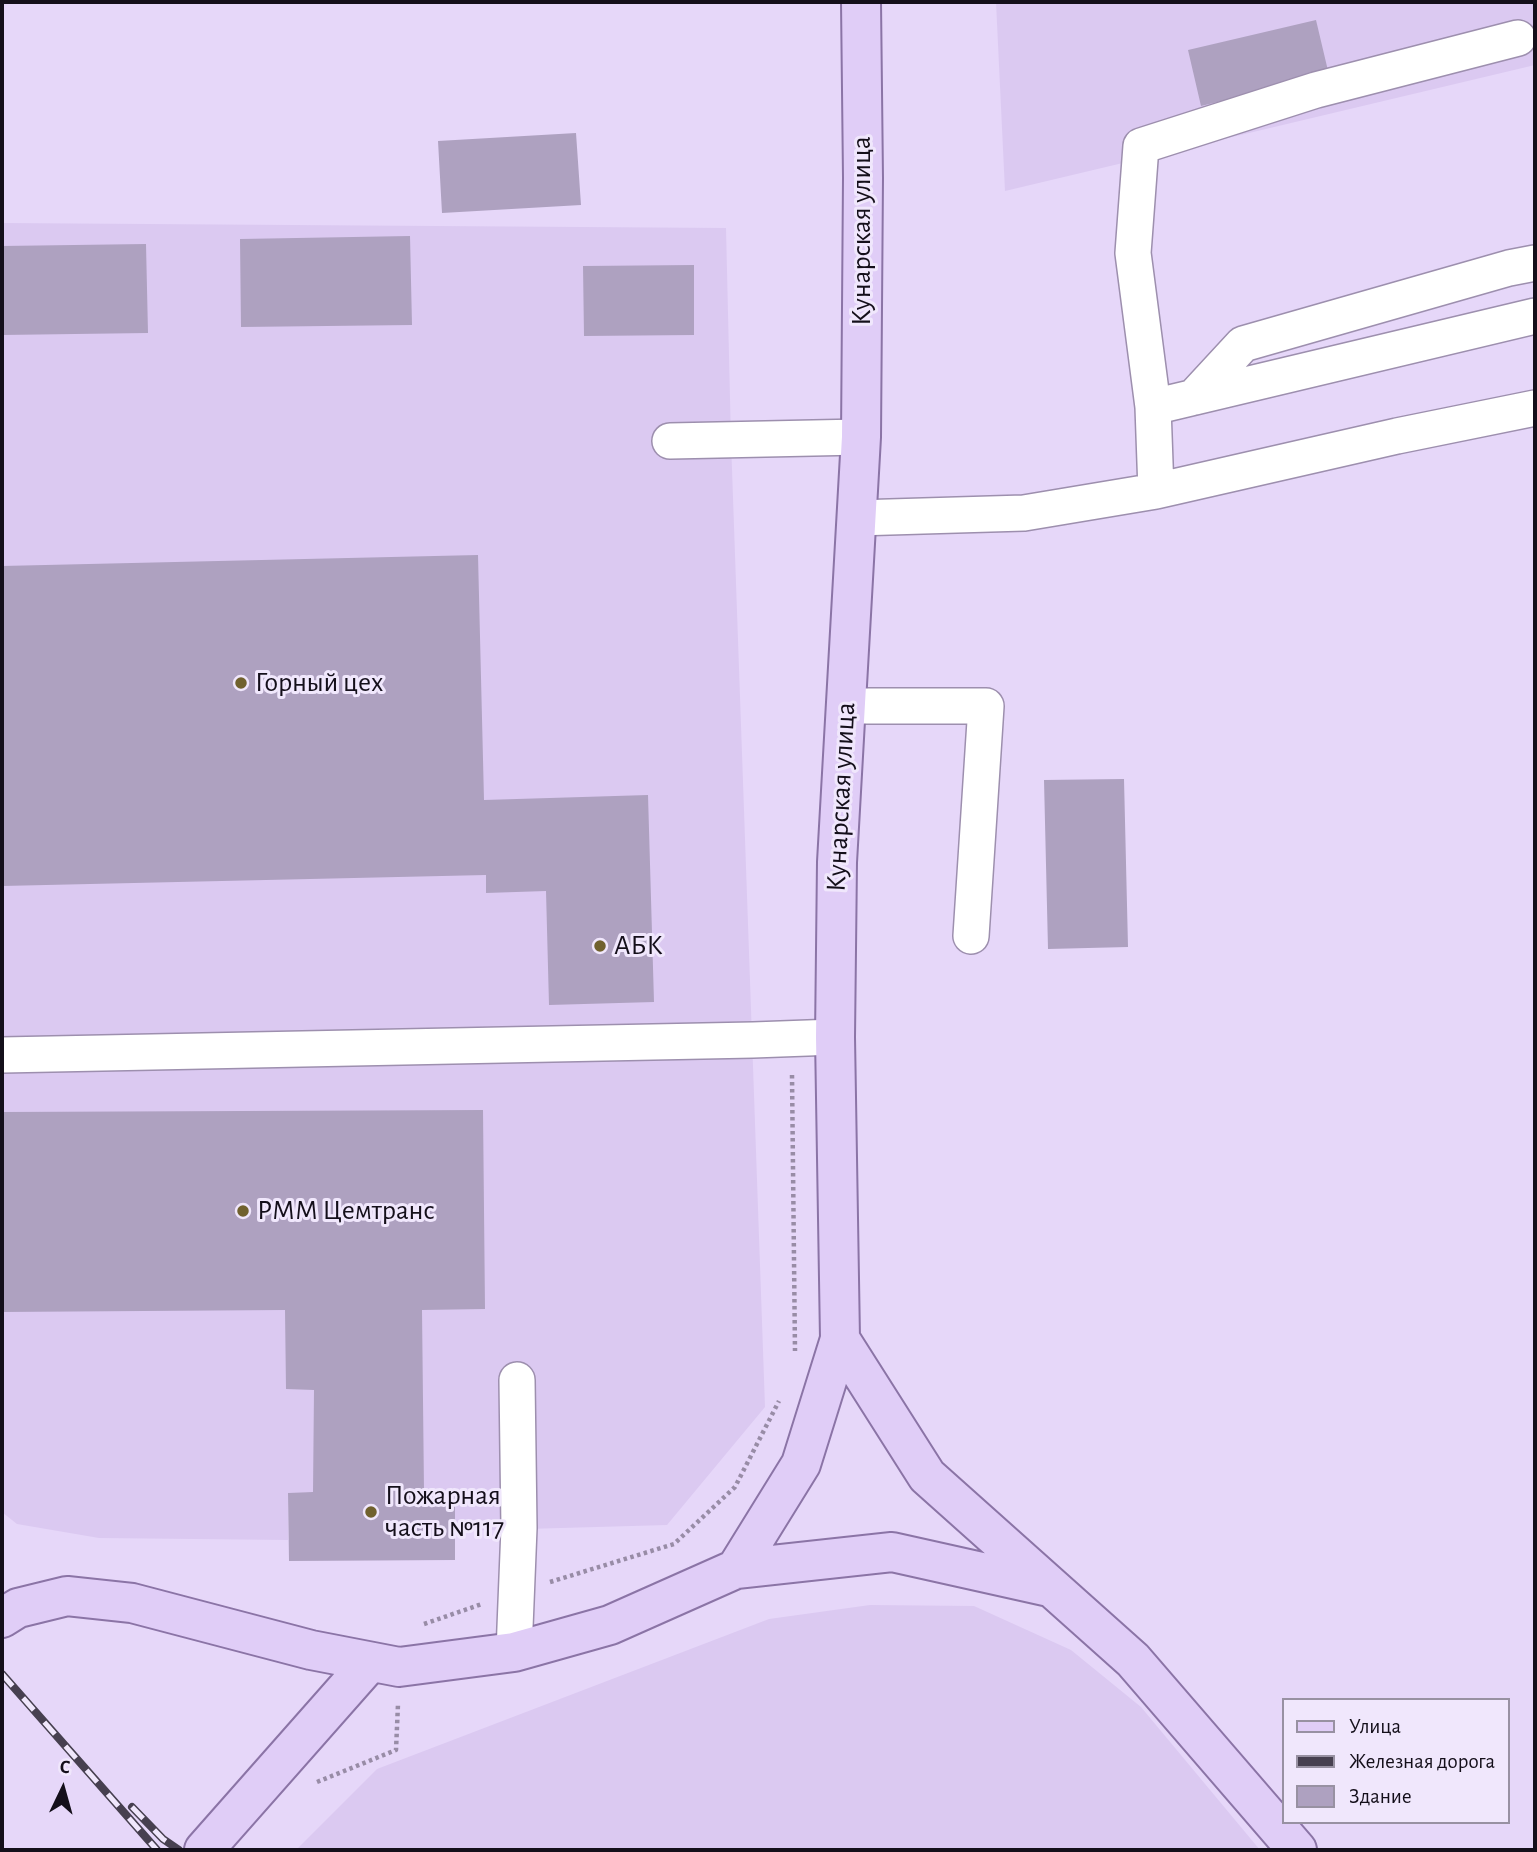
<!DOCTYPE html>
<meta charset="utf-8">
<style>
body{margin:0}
#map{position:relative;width:1537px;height:1852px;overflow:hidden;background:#e6d7f9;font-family:"Alegreya Sans",sans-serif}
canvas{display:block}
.frame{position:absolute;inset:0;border:4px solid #140f1a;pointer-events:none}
.legend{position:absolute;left:1282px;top:1698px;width:228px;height:126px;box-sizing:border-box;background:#f0e7fc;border:2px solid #9891a2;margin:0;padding:9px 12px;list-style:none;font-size:21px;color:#140f1a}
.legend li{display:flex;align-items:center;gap:14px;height:35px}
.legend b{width:35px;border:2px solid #9891a2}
.north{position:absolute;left:28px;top:1754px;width:70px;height:70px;-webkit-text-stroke:5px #f0e7fc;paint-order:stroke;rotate:5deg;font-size:19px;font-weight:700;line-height:28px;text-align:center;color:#140f1a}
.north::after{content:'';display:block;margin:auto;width:24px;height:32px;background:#140f1a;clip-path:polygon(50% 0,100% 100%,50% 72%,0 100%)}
</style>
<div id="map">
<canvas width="1537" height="1852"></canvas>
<div class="frame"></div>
<ul class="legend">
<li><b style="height:9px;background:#e0cdf7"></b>Улица</li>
<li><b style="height:9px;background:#474050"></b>Железная дорога</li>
<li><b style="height:19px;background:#aea1c0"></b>Здание</li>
</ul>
<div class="north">С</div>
</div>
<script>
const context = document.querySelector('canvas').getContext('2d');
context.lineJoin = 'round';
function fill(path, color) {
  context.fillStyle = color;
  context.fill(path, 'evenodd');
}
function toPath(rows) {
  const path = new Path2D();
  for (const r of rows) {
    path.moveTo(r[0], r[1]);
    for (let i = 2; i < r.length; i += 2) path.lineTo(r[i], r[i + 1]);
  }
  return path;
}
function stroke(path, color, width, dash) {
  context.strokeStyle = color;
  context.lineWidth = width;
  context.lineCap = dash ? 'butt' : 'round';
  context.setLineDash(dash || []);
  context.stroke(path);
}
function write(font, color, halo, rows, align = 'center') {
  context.font = font + ' "Alegreya Sans",sans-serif';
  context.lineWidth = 6;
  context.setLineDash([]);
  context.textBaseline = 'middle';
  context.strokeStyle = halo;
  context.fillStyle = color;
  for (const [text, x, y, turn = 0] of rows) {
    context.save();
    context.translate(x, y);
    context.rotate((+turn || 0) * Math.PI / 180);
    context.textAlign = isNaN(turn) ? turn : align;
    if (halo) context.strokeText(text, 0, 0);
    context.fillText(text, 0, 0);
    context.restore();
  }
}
fill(toPath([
 [996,2,1535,2,1535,65,1005,191],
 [2,223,726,228,731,441,765,1407,667,1525,455,1531,454,1491,288,1493,288,1540,99,1538,17,1524,2,1512],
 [870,1605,974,1606,1071,1650,1141,1707,1260,1850,296,1850,377,1769,769,1619]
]), '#dbc9f1');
fill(toPath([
 [1316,20,1329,75,1201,106,1188,50],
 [576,133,581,205,442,213,438,141],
 [410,236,412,325,241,327,240,239],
 [146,244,148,333,2,335,2,246],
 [694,265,694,335,584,336,583,266],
 [478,555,484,800,648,795,654,1002,549,1005,546,891,486,893,486,875,2,886,2,566],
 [1124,779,1128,947,1048,949,1044,780],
 [483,1110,485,1309,422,1310,424,1491,455,1491,455,1560,289,1561,288,1493,313,1492,314,1390,286,1389,285,1310,2,1312,2,1112]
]), '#aea1c0');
const minor = toPath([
 [1194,397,1243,344,1509,268,1535,263],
 [1153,407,1133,253,1141,146,1316,90,1518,38],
 [670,441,861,437],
 [1156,491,1397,436,1535,408],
 [856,518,1024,513,1156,491,1153,407,1535,316],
 [845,706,986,706,971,936],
 [2,1055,753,1040,835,1037],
 [514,1652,519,1528,517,1380]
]);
const major = toPath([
 [840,1339,927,1476,1133,1660,1297,1850],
 [736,1569,801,1464,840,1339,835,1037,837,862,861,437,863,178,861,2],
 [2,1618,18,1608,67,1596,132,1603,311,1650,399,1667,514,1652,610,1625,736,1569,892,1552,1049,1587],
 [204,1850,370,1662]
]);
stroke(minor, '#9d8fae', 38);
stroke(major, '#8b74a6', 42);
stroke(toPath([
 [792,1075,795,1351],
 [550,1582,674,1544,735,1487,779,1401],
 [424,1624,482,1604],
 [317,1782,396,1750,398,1704]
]), '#988ca6', 4.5, [3.5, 3.5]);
stroke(minor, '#fff', 35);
stroke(major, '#e0cdf7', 38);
const rail = toPath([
 [2,1674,157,1850],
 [132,1807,163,1839,179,1850]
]);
stroke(rail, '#474050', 8);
stroke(rail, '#f0e7fc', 5, [16]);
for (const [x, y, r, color] of [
 [241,683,7,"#70612e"],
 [600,946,7,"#70612e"],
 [243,1211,7,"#70612e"],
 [371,1512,7,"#70612e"]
]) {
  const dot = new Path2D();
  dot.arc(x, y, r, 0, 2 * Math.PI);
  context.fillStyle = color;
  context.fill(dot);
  stroke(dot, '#f0e7fc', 2.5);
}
write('28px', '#140f1a', '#f0e7fc', [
 ["Кунарская улица",862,231,-90],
 ["Кунарская улица",841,797,-87]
]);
write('28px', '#140f1a', '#f0e7fc', [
 ["Горный цех",255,683],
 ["АБК",614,946],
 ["РММ Цемтранс",257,1211],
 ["Пожарная",385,1496],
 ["часть №117",385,1528]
], 'left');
</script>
